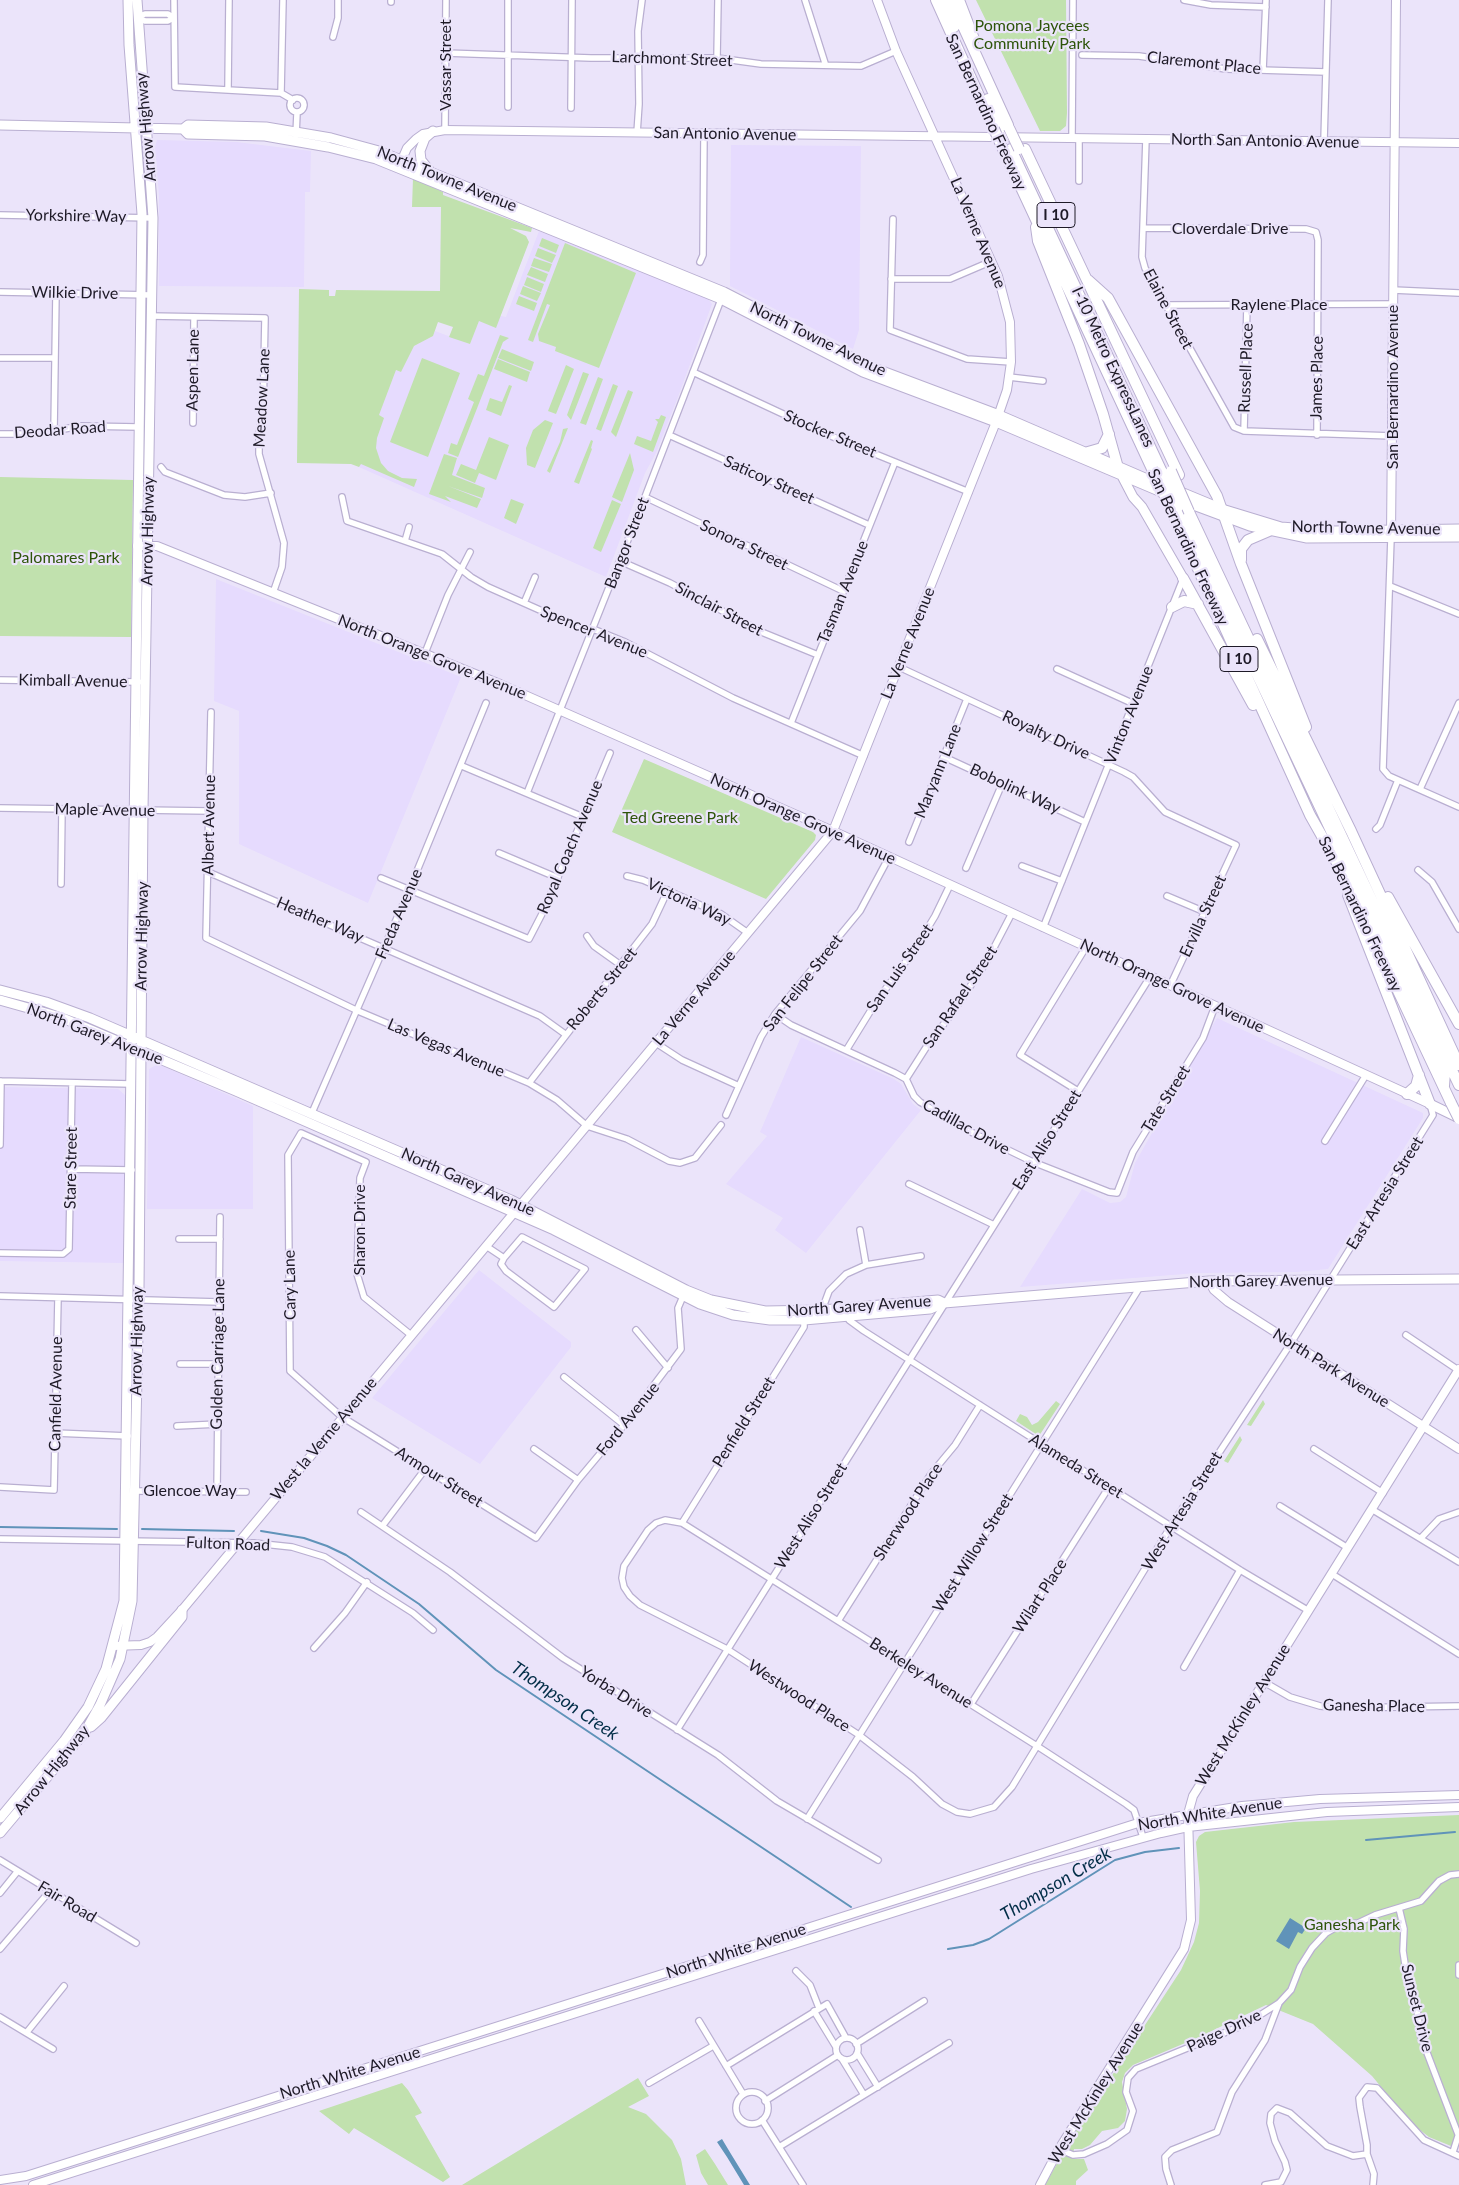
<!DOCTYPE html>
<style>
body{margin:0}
canvas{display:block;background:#ebe4fa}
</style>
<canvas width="1459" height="2185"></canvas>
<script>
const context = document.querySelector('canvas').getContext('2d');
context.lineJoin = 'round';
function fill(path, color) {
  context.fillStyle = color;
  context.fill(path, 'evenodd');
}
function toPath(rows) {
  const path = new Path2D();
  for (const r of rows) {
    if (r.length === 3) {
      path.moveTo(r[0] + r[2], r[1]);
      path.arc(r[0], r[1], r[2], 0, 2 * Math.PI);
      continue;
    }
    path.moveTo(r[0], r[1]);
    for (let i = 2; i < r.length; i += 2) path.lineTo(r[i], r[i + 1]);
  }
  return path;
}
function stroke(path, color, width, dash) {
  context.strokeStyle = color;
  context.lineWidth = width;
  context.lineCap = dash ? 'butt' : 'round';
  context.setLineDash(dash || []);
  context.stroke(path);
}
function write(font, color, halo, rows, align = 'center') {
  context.font = font + ' Lato,sans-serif';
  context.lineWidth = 4.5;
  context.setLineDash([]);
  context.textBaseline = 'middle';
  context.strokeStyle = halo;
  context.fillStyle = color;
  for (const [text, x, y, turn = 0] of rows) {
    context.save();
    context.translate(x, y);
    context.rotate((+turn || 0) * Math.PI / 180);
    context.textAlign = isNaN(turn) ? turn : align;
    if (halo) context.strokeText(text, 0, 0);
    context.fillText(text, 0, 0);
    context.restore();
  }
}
fill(toPath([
 [157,140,236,142,311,151,310,192,305,192,304,287,159,286,159,196,155,147],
 [731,145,861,146,859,330,853,349,730,286],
 [539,231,638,269,707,298,712,304,678,397,656,453,645,473,606,577,359,467,396,370,401,372,414,346,433,336,435,331,470,344,479,321,501,316,506,317],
 [216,579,461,677,368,903,239,844,239,711,214,701],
 [1217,1018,1423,1113,1423,1118,1328,1269,1297,1272,1197,1273,1020,1287,1082,1189,1110,1203,1120,1202,1126,1197,1135,1163],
 [801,1037,894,1079,901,1084,913,1104,921,1110,806,1253,775,1230,783,1218,726,1184,767,1136,760,1132],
 [158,1064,253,1106,253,1209,147,1209,149,1069],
 [0,1087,118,1089,125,1095,123,1263,0,1261],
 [479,1270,571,1342,571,1347,480,1464,372,1398]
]), '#e6dbfe');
fill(toPath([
 [976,0,1066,0,1067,113,1066,126,1060,131,1040,131],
 [413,178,443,192,443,195,532,228,531,232,510,228,526,236,529,242,496,328,479,321,470,344,449,337,453,327,438,322,433,336,414,346,401,372,396,370,379,415,384,418,377,438,376,448,381,463,388,471,402,478,417,479,414,487,361,464,359,467,351,464,297,463,299,289,329,290,329,296,335,296,336,290,440,291,441,207,412,207],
 [542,238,559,245,556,253,539,246],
 [565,243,636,273,599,368,555,351,556,347,539,341,538,334,550,305,547,304,533,342,528,340],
 [538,248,556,255,552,263,535,256],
 [534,258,552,264,549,272,531,266],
 [531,267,548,274,545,282,527,275],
 [527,277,544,284,541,292,524,285],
 [523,286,541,293,537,301,520,294],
 [519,296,537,303,534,311,516,304],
 [500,335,509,338,503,342,458,457,448,453,451,443,457,445,474,402,468,399,478,374,484,376],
 [502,349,534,362,531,371,498,358],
 [422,358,460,373,428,457,390,442],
 [498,359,530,372,527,382,494,369],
 [566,365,574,369,556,414,548,411],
 [583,372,589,374,571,420,567,415],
 [598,377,603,379,586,425,580,423],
 [613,384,618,386,601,431,596,429],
 [509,385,512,386,501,416,486,410,490,398,502,402],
 [628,390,633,392,616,437,611,432],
 [661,415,666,417,653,452,634,444,637,436,651,441,658,422,655,419,659,419],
 [545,420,553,423,535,468,527,465,526,448,533,430],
 [568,428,550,473,547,471,560,442,563,429],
 [489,437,509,445,496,480,479,473,475,483,456,475,461,464,476,470],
 [591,440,593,441,591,448,592,449,579,484,574,482],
 [630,453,634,470,622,502,612,497],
 [444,454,457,458,452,475,485,488,482,498,448,486,481,499,477,508,445,496,451,502,429,494],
 [0,477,133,480,131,637,0,636],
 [511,499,524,504,516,524,504,518],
 [612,500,621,504,601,552,593,548],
 [644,759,813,832,816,835,815,840,766,899,612,832],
 [1263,1400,1265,1404,1251,1426,1247,1425],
 [1056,1401,1060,1404,1039,1436,1016,1421,1020,1414,1027,1417,1032,1425,1038,1422],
 [1240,1436,1242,1440,1228,1463,1224,1461],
 [1459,1815,1459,2135,1451,2146,1429,2137,1411,2123,1372,2076,1313,2024,1266,2005,1197,2038,1133,2065,1125,2073,1122,2082,1127,2109,1125,2121,1118,2128,1102,2131,1090,2145,1082,2149,1074,2149,1072,2159,1084,2159,1088,2170,1076,2181,1076,2185,1045,2185,1073,2135,1181,1970,1194,1942,1199,1923,1200,1891,1196,1842,1199,1836,1205,1832,1294,1822],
 [638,2078,649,2096,628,2107,646,2114,672,2140,681,2159,686,2185,462,2185],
 [402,2083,408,2090,422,2113,415,2116,450,2177,443,2182,354,2128,349,2134,319,2111],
 [705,2149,715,2164,728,2185,708,2185,701,2173,696,2155]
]), '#c1e1ae');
fill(toPath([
 [1290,1918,1306,1928,1302,1934,1298,1932,1289,1949,1276,1941],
 [722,2139,731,2154,750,2185,744,2185,727,2157,717,2142]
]), '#6093b9');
stroke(toPath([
 [0,1527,117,1529],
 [142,1529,234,1531],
 [261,1531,304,1538,327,1546,346,1555,419,1604,496,1670,851,1907],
 [1366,1840,1455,1832],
 [948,1949,973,1945,989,1939,1115,1860,1145,1852,1179,1848]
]), '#6093b9', 2);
const street = toPath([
 [174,0,175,87,281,93],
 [283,0,281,93,293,100],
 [805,0,825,63],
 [1184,0,1211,5,1266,7],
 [391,2,391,0],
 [137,17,145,14,168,14,173,18],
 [137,17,145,21,168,21,173,18],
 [333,37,338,18,338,0],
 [445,53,591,58,717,58,761,64,861,66,896,51],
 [1082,55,1139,56,1226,69,1326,72],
 [717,58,718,0],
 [1263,70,1266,0],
 [228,88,229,0],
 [297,105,7],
 [508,107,508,0],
 [571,108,572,0],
 [445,130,446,0],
 [637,133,639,104,638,31,642,0],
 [296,135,297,113],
 [1072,138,1073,0],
 [1146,139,1142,257,1145,268,1234,427,1244,431,1393,436],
 [1324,141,1328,0],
 [1079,181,1079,138],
 [0,215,153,218],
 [893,219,890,330,967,359,1011,362],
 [1143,228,1306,229,1316,232,1318,240,1317,435],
 [700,262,703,255,704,133],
 [891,279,950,279,992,261],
 [1393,290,1459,293],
 [0,292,151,295],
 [1165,305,1393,304],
 [150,316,265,318,263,416,259,431,259,454,284,543,282,567,273,593],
 [0,358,55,358],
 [693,372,826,434,969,492],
 [1009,377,1043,381],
 [193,423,194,317],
 [54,431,56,293],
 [1244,431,1247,305],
 [0,434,35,434,81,426,139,427],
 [669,435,869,525],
 [161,467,165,472,224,495,245,497,271,493],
 [342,497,347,521,442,554,471,577,488,587,587,631,593,629,625,642,733,698,864,756],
 [645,497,843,591],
 [1391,538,1383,769,1389,776,1459,807],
 [405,541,409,527],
 [620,561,670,583,764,633,818,655],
 [1390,586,1459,614],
 [524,603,535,577],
 [425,653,448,595,470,552],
 [899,667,1124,772,1133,777,1165,812,1236,845,1170,986],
 [1057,669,1134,704],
 [0,680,139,682],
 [211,712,206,938,358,1011,529,1083,557,1100,587,1126,627,1139,669,1161,680,1163,695,1158,721,1125],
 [791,723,895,462],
 [944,757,1085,822],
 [462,766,583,817],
 [1420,789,1459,703],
 [527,793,645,497,722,297],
 [0,808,209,811],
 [1376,829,1380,825,1398,780],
 [909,842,967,699],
 [499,853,558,878],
 [1022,866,1062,881],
 [966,868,1002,784],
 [1418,870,1432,882,1459,929],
 [208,872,540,1016,565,1034],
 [627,876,643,880,721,914,748,933],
 [381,878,529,939,544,910,610,753],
 [61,884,62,809],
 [1167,896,1205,912],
 [1043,928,1183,579],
 [587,936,594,946,622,966],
 [775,1014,791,1025,895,1073,906,1079,914,1096,920,1102,973,1133,1033,1162,1109,1192,1117,1193,1133,1152,1203,1038,1215,1006],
 [656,1043,682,1060,739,1086],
 [847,1049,876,1002,915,949,935,916,950,885],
 [906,1079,927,1046,953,1012,987,961,1012,913],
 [0,1081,131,1084],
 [529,1083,652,924,668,890],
 [1078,1091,1020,1055,1086,947],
 [311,1115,410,888,486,703],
 [726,1115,761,1037,775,1014,860,911,889,857],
 [1325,1141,1366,1075],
 [0,1145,1,1081],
 [71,1169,132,1170],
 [909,1184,994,1225],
 [860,1230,866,1265],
 [179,1239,220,1239],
 [486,1246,504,1258,501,1264,506,1271,554,1307,585,1269,522,1237,504,1258],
 [0,1253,63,1254,69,1249,72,1083],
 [0,1296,219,1302],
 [822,1310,829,1291,846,1274,866,1265,921,1256],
 [848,1317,849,1320,864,1331,980,1405,1240,1570,1309,1611],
 [636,1330,668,1368],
 [411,1335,364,1297,357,1274,360,1178,366,1162,301,1133,288,1155,290,1371,342,1417,536,1538,578,1480,624,1425,681,1349,678,1308,684,1294],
 [1406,1335,1458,1370],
 [180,1364,218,1364],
 [564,1377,624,1425],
 [177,1426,218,1424],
 [55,1433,128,1436],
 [534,1449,578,1480],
 [1314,1449,1383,1493],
 [0,1487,54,1490,58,1298],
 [135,1491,246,1492],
 [217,1492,220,1217],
 [1280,1506,1348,1548],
 [1373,1510,1459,1562],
 [361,1512,450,1572,563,1658,718,1755,777,1801,878,1860],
 [682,1523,804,1327,804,1320],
 [383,1525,426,1468],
 [1421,1538,1439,1519,1459,1512],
 [0,1539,254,1543,292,1547,325,1557,413,1613,433,1630],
 [1332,1574,1459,1654],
 [838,1621,931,1474,955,1445,980,1405],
 [314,1648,345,1613,367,1582],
 [1184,1667,1240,1570],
 [1264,1682,1290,1697,1320,1706,1339,1708,1459,1706],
 [971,1704,1109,1487],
 [677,1730,1150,977],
 [807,1819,1140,1287],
 [1143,1837,1134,1810,1126,1804,1037,1746,682,1523,665,1520,656,1523,648,1530,624,1566,622,1578,624,1587,630,1596,640,1605,727,1649,859,1735,913,1777,942,1804,957,1812,970,1814,994,1807,1012,1787,1037,1746,1171,1526,1291,1343,1433,1115,1430,1104],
 [0,1860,136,1943],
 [0,1893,17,1872],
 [1399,1908,1404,1929,1403,1951,1408,1984,1417,2010,1421,2037,1458,2134],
 [0,1949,49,1892],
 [1459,1965,1459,1975],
 [796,1971,810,1985,819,2008],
 [814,2011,836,2047],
 [0,2017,53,2049],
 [699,2021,743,2094],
 [27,2032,64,1986],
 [847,2049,11],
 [856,2044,924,2001],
 [857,2053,878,2087],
 [842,2059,864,2095],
 [726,2066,827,2004,846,2038],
 [649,2083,713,2046],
 [752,2108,16],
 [765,2101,838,2055],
 [762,2120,803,2185],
 [779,2147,949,2043],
 [1059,2149,1073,2155,1084,2154,1107,2144,1127,2130,1133,2111,1126,2092,1128,2078,1136,2069,1246,2024,1279,2003,1291,1990,1300,1967,1312,1948,1326,1933,1338,1926,1358,1923,1375,1915,1421,1901,1439,1881,1450,1875,1459,1874],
 [1453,2152,1459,2133],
 [1171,2185,1166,2169,1165,2157,1172,2150,1217,2132,1232,2092,1265,2040,1279,2003],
 [1265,2185,1281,2182,1287,2170,1285,2162,1275,2141,1270,2123,1271,2114,1277,2108,1290,2113,1327,2146,1353,2156,1367,2154],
 [1373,2185,1374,2174,1367,2154,1367,2145,1360,2107,1359,2098,1367,2087,1377,2088,1424,2140,1459,2156]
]);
const secondary = toPath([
 [400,164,407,148,416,139,423,134,445,130,1459,143],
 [1391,535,1396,0],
 [137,546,157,546,500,684,833,831,1430,1104],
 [1209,1281,1214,1290,1228,1302,1459,1449],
 [113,1646,141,1645,150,1642,157,1637,182,1610,833,831,996,422,1007,390,1011,362,1010,322,998,276,896,51,877,0],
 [0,2180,26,2176,1138,1823,1242,1806,1320,1799,1459,1795],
 [33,2185,1031,1869,1161,1833,1188,1827,1327,1812,1459,1807],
 [1040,2185,1059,2149,1184,1949,1191,1920,1188,1814,1193,1796,1459,1369]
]);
const primary = toPath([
 [0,125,183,129,188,134,265,136,328,147,376,159,721,299,863,372,996,422,1166,494],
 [183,129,188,125,266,127,331,138,379,151,724,292,866,365,999,415,1161,485],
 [429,170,421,160,420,151,425,138,433,131],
 [1121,474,1133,497,1142,507,1183,578],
 [1176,490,1222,509,1281,527,1333,531,1459,529],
 [1180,500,1250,526,1307,538,1459,537],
 [0,990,46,1002,90,1018,511,1200,686,1290,711,1300,765,1311,822,1310,938,1300,944,1303],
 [0,1000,60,1017,236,1091,554,1230,700,1304,733,1315,770,1320,804,1320,930,1309,944,1303,1209,1281,1459,1279],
 [1430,1104,1459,1118],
 [91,1727,101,1718,182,1617,182,1610],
 [0,1818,64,1741,88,1707,106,1669,124,1601,142,214,129,45,128,0],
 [0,1833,85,1732,100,1705,120,1659,132,1601,139,1289,143,810,153,218,137,0]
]);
const highway = toPath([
 [936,0,994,129],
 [943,0,954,27],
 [951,0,1008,125],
 [959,0,974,39],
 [988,99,1002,129],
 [1003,149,1152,469],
 [1011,149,1162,472],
 [1025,149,1179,475],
 [1036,227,1038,241,1079,344,1103,414,1117,464],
 [1088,280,1108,298,1217,496,1241,564,1306,727],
 [1088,452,1102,448,1109,434],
 [1168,503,1310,815,1341,870,1451,1103],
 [1178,507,1445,1072,1444,1086],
 [1189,512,1459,1085],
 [1241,560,1241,549,1248,540,1269,531],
 [1183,578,1253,705],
 [1172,607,1184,601,1198,604],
 [1257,639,1351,831,1459,1065],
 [1348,895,1430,1104],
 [1388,897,1459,1024],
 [1407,1094,1416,1086,1419,1075]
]);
stroke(street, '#b9afd1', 8);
stroke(secondary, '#b9afd1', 10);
stroke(primary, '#b9afd1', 11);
stroke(highway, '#b9afd1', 12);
stroke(street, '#fff', 5.5);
stroke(secondary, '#fff', 8);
stroke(primary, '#fff', 9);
stroke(highway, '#fff', 10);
const highwayBridge = toPath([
 [1009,128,1019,149],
 [994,129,1003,149],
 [1152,469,1168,503],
 [1171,471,1189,512],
 [1162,472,1178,507],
 [1451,1103,1459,1119]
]);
stroke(highwayBridge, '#b9afd1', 12, []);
stroke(highwayBridge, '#fff', 10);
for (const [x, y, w] of [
 [1056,215,38],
 [1239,659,38]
]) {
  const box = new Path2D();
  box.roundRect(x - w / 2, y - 12.5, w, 25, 4);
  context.fillStyle = '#ebe4fa';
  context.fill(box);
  stroke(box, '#1e1a27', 1);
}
write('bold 15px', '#1e1a27', null, [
 ["I 10",1056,215],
 ["I 10",1239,659]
]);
write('16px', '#2d5409', '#ebe4fa', [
 ["Pomona Jaycees",1032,26],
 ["Community Park",1032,44],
 ["Palomares Park",66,558],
 ["Ted Greene Park",680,818],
 ["Ganesha Park",1352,1925]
]);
write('16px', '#1e1a27', '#ebe4fa', [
 ["Larchmont Street",672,59,2],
 ["Claremont Place",1204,63,6],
 ["Vassar Street",446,65,-90],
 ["San Bernardino Freeway",986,112,65],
 ["Arrow Highway",146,127,-95],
 ["San Antonio Avenue",725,134,1],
 ["North San Antonio Avenue",1265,141,1],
 ["North Towne Avenue",447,179,22],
 ["Yorkshire Way",76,216,1],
 ["Cloverdale Drive",1230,229],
 ["La Verne Avenue",978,233,67],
 ["Wilkie Drive",75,293,1],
 ["Raylene Place",1279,305],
 ["Elaine Street",1168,309,62],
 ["North Towne Avenue",818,339,26],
 ["I-10 Metro ExpressLanes",1113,367,65],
 ["Russell Place",1246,368,-88],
 ["Aspen Lane",193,370,-89],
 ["James Place",1317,378,-89],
 ["San Bernardino Avenue",1393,387,-90],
 ["Meadow Lane",262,398,-87],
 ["Deodar Road",60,430,-4],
 ["Stocker Street",830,434,23],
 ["Saticoy Street",769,480,24],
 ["North Towne Avenue",1366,528,1],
 ["Arrow Highway",148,531,-89],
 ["Bangor Street",627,543,-69],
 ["Sonora Street",744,545,26],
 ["San Bernardino Freeway",1188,547,65],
 ["Tasman Avenue",843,592,-68],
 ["Sinclair Street",719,609,28],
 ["Spencer Avenue",594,632,22],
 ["La Verne Avenue",908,643,-68],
 ["North Orange Grove Avenue",432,657,22],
 ["Kimball Avenue",73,681,1],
 ["Vinton Avenue",1129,715,-68],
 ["Royalty Drive",1046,735,25],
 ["Maryann Lane",938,771,-68],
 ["Bobolink Way",1015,789,25],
 ["Maple Avenue",105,810,1],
 ["North Orange Grove Avenue",803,819,24],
 ["Albert Avenue",209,825,-89],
 ["Royal Coach Avenue",570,847,-67],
 ["Victoria Way",689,902,25],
 ["Freda Avenue",399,914,-67],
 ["San Bernardino Freeway",1360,914,64],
 ["Ervilla Street",1203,916,-65],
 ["Heather Way",320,920,23],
 ["Arrow Highway",142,936,-89],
 ["San Luis Street",900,968,-55],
 ["San Felipe Street",803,983,-52],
 ["North Orange Grove Avenue",1172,986,25],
 ["Roberts Street",602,989,-51],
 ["San Rafael Street",960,997,-56],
 ["La Verne Avenue",694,998,-50],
 ["North Garey Avenue",95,1034,21],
 ["Las Vegas Avenue",446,1048,23],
 ["Tate Street",1166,1099,-58],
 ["Cadillac Drive",966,1127,29],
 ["East Aliso Street",1047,1140,-58],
 ["Stare Street",71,1168,-89],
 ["North Garey Avenue",468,1182,24],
 ["East Artesia Street",1385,1193,-58],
 ["Sharon Drive",360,1230,-90],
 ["North Garey Avenue",1261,1281,-1],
 ["Cary Lane",290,1285,-91],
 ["North Garey Avenue",859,1306,-4],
 ["Arrow Highway",137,1341,-89],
 ["Golden Carriage Lane",218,1354,-89],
 ["North Park Avenue",1331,1368,32],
 ["Canfield Avenue",56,1394,-89],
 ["Ford Avenue",628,1419,-51],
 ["Penfield Street",744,1422,-58],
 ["West la Verne Avenue",324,1439,-50],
 ["Alameda Street",1076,1466,32],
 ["Armour Street",439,1477,32],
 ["Glencoe Way",190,1491],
 ["West Artesia Street",1182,1511,-58],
 ["Sherwood Place",908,1512,-57],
 ["West Aliso Street",811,1516,-58],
 ["Fulton Road",228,1544,2],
 ["West Willow Street",973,1553,-58],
 ["Wilart Place",1040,1596,-57],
 ["Berkeley Avenue",921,1673,32],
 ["Yorba Drive",616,1692,32],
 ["Westwood Place",799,1696,33],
 ["Ganesha Place",1374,1706,1],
 ["West McKinley Avenue",1243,1715,-58],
 ["Arrow Highway",52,1770,-51],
 ["North White Avenue",1210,1814,-9],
 ["Fair Road",67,1902,31],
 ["North White Avenue",736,1951,-18],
 ["Sunset Drive",1417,2008,76],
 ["Paige Drive",1224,2031,-25],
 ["North White Avenue",350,2073,-17],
 ["West McKinley Avenue",1096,2093,-58]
]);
write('italic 18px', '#022d47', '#ebe4fa', [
 ["Thompson Creek",565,1701,34],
 ["Thompson Creek",1056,1884,-31]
]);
</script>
